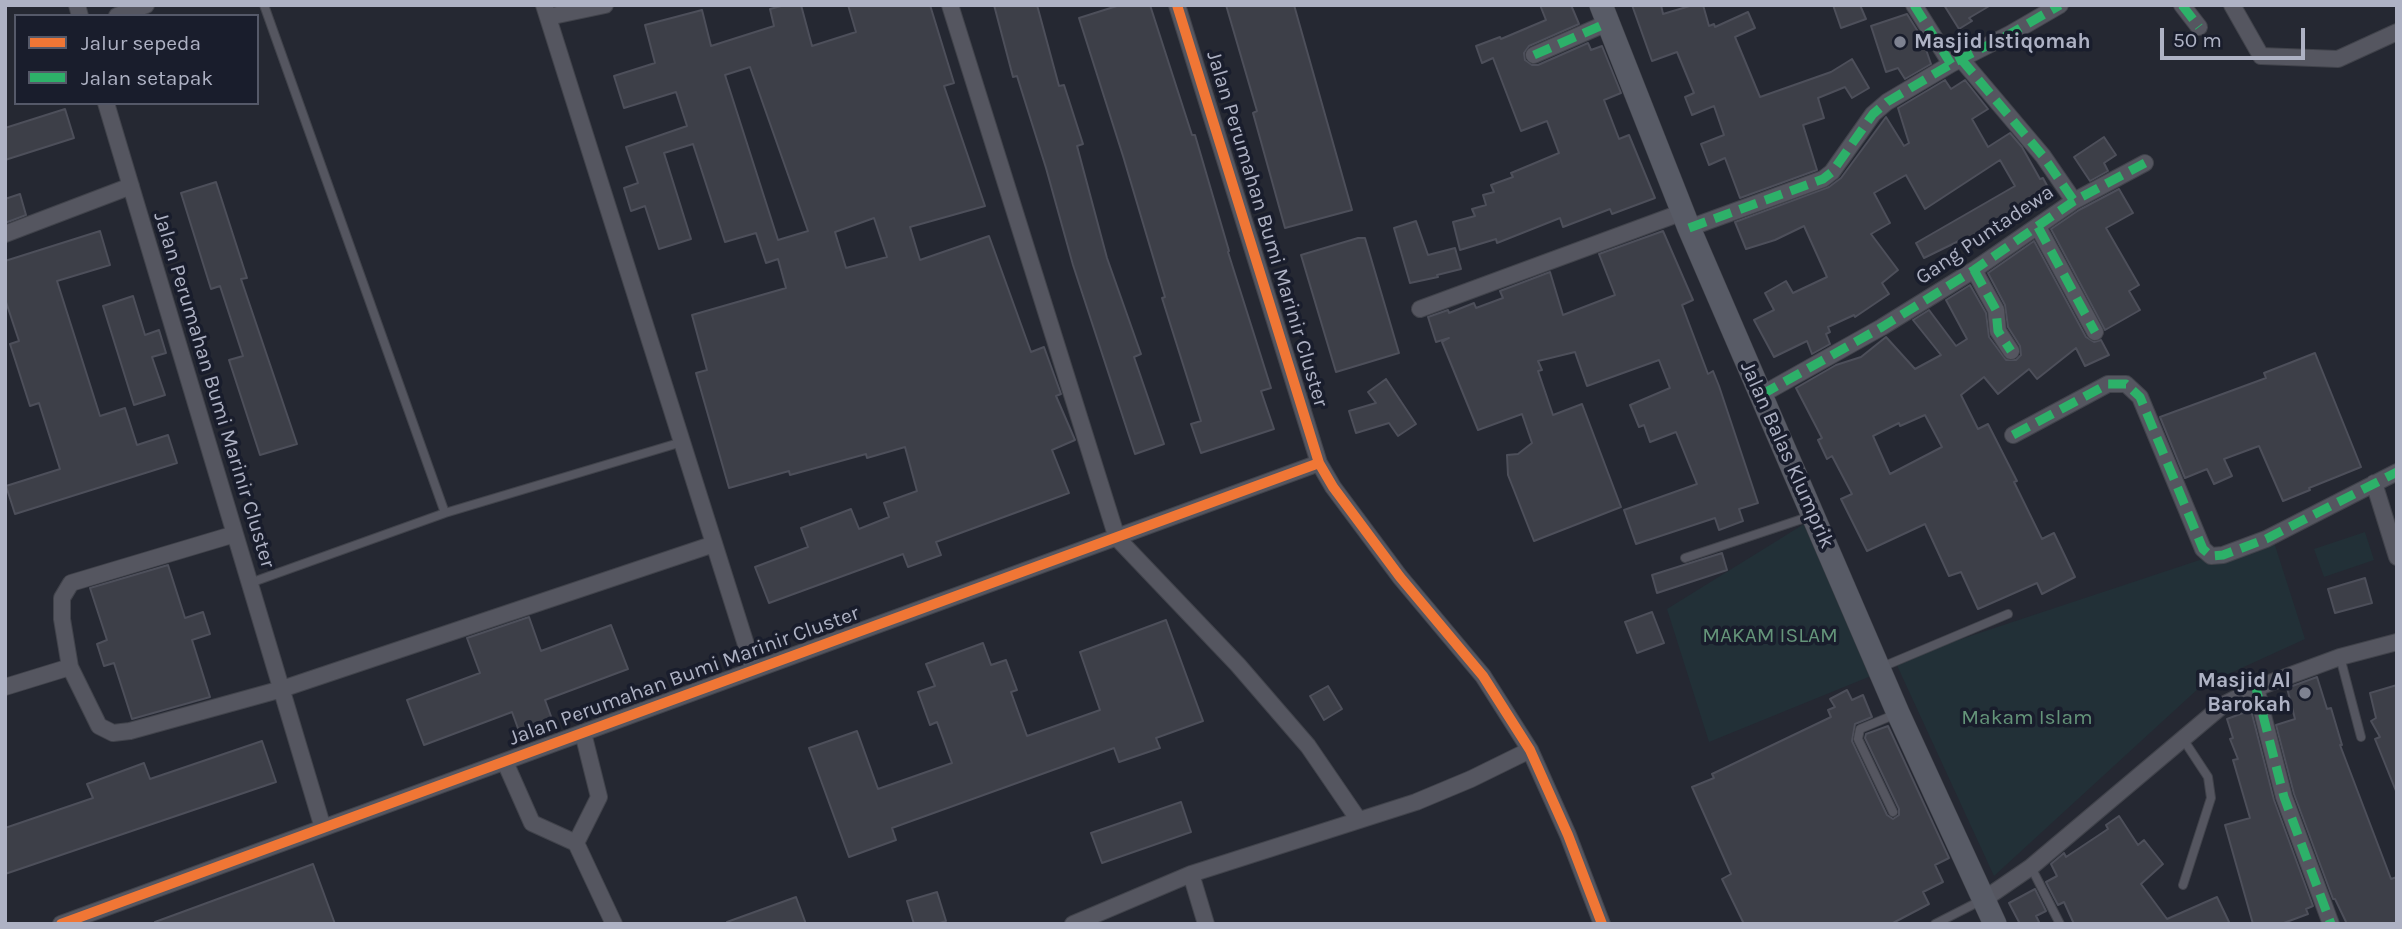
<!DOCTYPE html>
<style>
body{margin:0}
#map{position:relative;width:2402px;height:929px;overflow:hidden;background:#252832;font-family:Karla,sans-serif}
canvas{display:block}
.frame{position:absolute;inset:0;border:7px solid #aeb2c4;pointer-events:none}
.legend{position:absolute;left:14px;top:14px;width:245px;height:91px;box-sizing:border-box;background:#191d2c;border:2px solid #555969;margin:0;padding:9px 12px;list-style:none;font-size:21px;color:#aeb2c4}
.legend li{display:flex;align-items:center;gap:14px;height:35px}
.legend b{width:35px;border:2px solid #555969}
.scale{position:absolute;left:2160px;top:28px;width:145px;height:32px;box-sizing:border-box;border:4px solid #aeb2c4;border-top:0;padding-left:9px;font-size:21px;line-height:24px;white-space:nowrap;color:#aeb2c4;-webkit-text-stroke:5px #191d2c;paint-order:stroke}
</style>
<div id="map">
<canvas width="2402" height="929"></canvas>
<div class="frame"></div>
<ul class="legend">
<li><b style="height:9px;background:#f07635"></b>Jalur sepeda</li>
<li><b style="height:9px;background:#2db169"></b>Jalan setapak</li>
</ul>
<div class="scale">50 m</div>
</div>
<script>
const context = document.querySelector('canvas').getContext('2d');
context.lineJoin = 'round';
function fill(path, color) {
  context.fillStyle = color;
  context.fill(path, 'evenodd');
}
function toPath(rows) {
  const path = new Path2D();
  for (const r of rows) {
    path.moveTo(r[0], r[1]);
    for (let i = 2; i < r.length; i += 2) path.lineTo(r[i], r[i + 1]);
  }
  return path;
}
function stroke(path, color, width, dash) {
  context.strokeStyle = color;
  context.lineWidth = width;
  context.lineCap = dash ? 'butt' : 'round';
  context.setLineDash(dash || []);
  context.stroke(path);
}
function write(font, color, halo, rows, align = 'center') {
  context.font = font + ' Karla,sans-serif';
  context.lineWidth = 7;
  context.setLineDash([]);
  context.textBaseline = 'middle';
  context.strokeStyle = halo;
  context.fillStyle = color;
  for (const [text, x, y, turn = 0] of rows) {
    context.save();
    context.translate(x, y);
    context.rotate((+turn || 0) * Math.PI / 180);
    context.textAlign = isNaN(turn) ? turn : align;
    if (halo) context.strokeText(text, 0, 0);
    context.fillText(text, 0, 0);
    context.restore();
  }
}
fill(toPath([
 [1804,524,1871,676,1709,742,1667,609],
 [2365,532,2374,560,2324,577,2314,549],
 [2272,536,2305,639,2200,687,1994,876,1895,661]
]), '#223037');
const building = toPath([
 [785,5,801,5,812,46,856,32,848,5,930,5,954,83,944,86,985,206,910,227,920,260,989,236,1031,352,1044,347,1061,394,1056,396,1075,440,1052,450,1069,493,936,542,941,555,908,567,903,554,769,603,755,567,808,547,801,528,851,509,859,529,889,517,884,503,917,491,905,447,867,458,866,454,790,475,789,471,729,488,696,373,707,370,692,315,786,288,778,259,766,263,756,233,725,242,693,144,664,153,691,239,659,249,645,206,631,211,624,188,638,183,626,147,687,126,676,92,624,108,614,76,655,63,645,25,702,10,711,46,774,26,770,9,785,5],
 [750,67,808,231,778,240,725,75,750,67],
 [874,218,887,257,846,268,835,232,874,218],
 [994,5,1037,5,1059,86,1064,85,1083,144,1077,146,1107,258,1141,354,1134,357,1164,444,1135,454,1073,265,1046,168,1017,76,1013,77,994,5],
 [1120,5,1150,5,1192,135,1195,135,1229,251,1228,252,1271,388,1261,391,1274,429,1201,453,1191,424,1201,421,1162,298,1165,297,1123,156,1079,18,1120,5],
 [1226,5,1294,5,1352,210,1285,228,1253,113,1257,111,1226,5],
 [1540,5,1571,5,1579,24,1529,46,1524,53,1525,60,1532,65,1538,65,1588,43,1591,50,1602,46,1621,93,1604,100,1619,139,1629,135,1655,198,1612,214,1610,209,1563,227,1560,218,1497,243,1496,239,1460,250,1453,222,1475,216,1472,209,1486,205,1483,195,1494,192,1491,185,1513,177,1511,173,1559,153,1547,121,1521,131,1493,58,1482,63,1476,46,1500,37,1501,39,1546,20,1540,5],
 [1632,5,1661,5,1663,14,1693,5,1703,5,1709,26,1714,24,1715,27,1748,12,1755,28,1735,37,1760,97,1831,72,1852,59,1869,88,1852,98,1845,87,1818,98,1824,118,1803,125,1817,170,1740,198,1725,158,1709,165,1701,144,1724,135,1714,106,1692,115,1685,97,1694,93,1677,52,1652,61,1632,5],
 [1833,5,1860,5,1866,19,1841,28,1833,5],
 [1944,5,1991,5,1969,18,1972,21,1959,29,1944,5],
 [1907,14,1922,38,1931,64,1905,79,1898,68,1886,72,1871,26,1907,14],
 [1945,80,1951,89,1965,80,1988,109,1972,119,1988,147,2010,133,2022,147,2040,179,2043,178,2050,191,2050,197,2019,213,2018,211,1969,240,1967,237,1924,258,1916,243,2015,186,2000,160,1925,209,1906,175,1874,193,1890,223,1871,234,1898,270,1882,283,1889,294,1855,317,1854,315,1828,327,1830,332,1826,334,1830,344,1812,354,1807,341,1774,357,1754,320,1774,310,1765,293,1786,281,1793,293,1827,277,1804,226,1775,240,1746,249,1735,222,1829,187,1841,178,1886,117,1904,146,1909,143,1898,108,1945,80],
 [65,109,74,138,5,160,5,128,65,109],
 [2104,137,2116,155,2104,163,2108,171,2090,181,2074,157,2104,137],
 [216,182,247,278,241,279,297,444,260,455,229,360,243,356,220,286,211,289,181,193,216,182],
 [2119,189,2133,213,2106,228,2139,285,2129,291,2140,310,2105,330,2051,229,2079,210,2119,189],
 [20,194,26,215,5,223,5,199,20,194],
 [1416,221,1428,255,1455,248,1461,269,1437,275,1438,277,1410,283,1394,228,1416,221],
 [100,231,110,265,57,281,100,416,125,408,137,445,168,435,177,463,15,514,6,486,60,469,39,403,30,406,10,344,19,341,5,299,5,261,100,231],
 [1663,231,1693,300,1682,305,1708,374,1713,371,1719,386,1758,503,1739,509,1743,521,1719,530,1715,518,1636,544,1624,510,1697,484,1676,432,1650,442,1644,425,1639,427,1630,405,1670,388,1659,360,1587,386,1575,352,1538,361,1542,370,1538,371,1553,415,1582,404,1621,507,1534,541,1508,475,1507,455,1518,454,1532,443,1522,414,1478,430,1442,342,1449,338,1436,342,1428,317,1448,310,1449,313,1474,303,1476,308,1503,298,1500,291,1550,272,1563,315,1615,295,1599,254,1663,231],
 [1358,238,1365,238,1399,353,1336,372,1301,255,1358,238],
 [2034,241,2086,337,2094,342,2101,340,2109,355,2085,366,2076,348,2037,379,2029,369,1998,394,1984,377,1961,395,1978,429,1988,424,2017,481,2014,482,2042,539,2054,533,2075,577,2042,594,2037,583,1978,609,1961,572,1949,576,1925,524,1867,551,1841,499,1852,494,1832,456,1827,459,1818,440,1822,438,1796,388,1836,365,1861,357,1886,337,1915,369,1941,355,1913,320,1929,310,1956,346,1967,339,1946,300,1970,285,1986,313,1989,337,2006,360,2016,360,2021,355,2020,346,2008,327,2005,305,1988,273,2034,241],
 [1925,415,1942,447,1890,474,1873,436,1899,423,1900,426,1925,415],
 [133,296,145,335,159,330,166,353,152,357,165,395,134,405,103,306,133,296],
 [2315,353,2361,467,2309,488,2310,490,2283,501,2259,446,2224,459,2232,476,2214,484,2207,469,2185,478,2160,417,2266,378,2264,373,2315,353],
 [1386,379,1416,424,1398,436,1389,423,1356,433,1349,411,1376,403,1368,392,1386,379],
 [1722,553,1727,570,1657,593,1652,575,1722,553],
 [168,565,185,618,203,612,210,634,192,640,210,697,132,719,114,663,104,666,97,644,107,640,90,588,168,565],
 [2365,578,2372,603,2335,613,2328,589,2365,578],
 [1652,612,1664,643,1637,653,1625,622,1652,612],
 [529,617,541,651,611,625,628,669,545,700,556,730,523,742,512,712,424,745,407,700,480,673,467,638,529,617],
 [1166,620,1203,721,1156,738,1160,748,1119,762,1114,748,892,828,896,840,849,857,809,748,857,731,878,789,952,763,937,722,930,725,918,692,935,686,926,664,983,643,991,665,1006,660,1017,690,1011,692,1027,736,1100,710,1080,652,1166,620],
 [2317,677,2327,709,2331,708,2342,745,2340,745,2391,879,2397,877,2397,924,2347,924,2335,899,2333,899,2294,794,2276,725,2295,719,2287,688,2317,677],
 [2397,685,2397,791,2396,791,2375,739,2380,737,2371,721,2376,718,2370,693,2397,685],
 [1328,686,1342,709,1324,720,1310,696,1328,686],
 [1847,690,1852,700,1863,695,1872,717,1855,724,1852,741,1887,815,1893,819,1899,815,1899,809,1865,738,1866,734,1888,726,1949,858,1935,865,1943,882,1923,892,1929,904,1891,924,1744,924,1722,879,1731,874,1692,787,1714,778,1712,774,1831,717,1828,710,1835,707,1830,699,1847,690],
 [2251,710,2274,800,2313,906,2306,909,2308,914,2281,924,2253,924,2225,825,2250,818,2233,760,2238,759,2230,739,2233,738,2227,719,2251,710],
 [262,741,276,782,5,874,5,828,93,798,87,784,144,763,150,779,262,741],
 [1181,802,1191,832,1102,863,1091,833,1181,802],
 [2119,816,2138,845,2144,840,2163,864,2141,884,2167,919,2217,897,2230,924,2074,924,2064,902,2058,905,2046,882,2057,876,2051,864,2064,853,2066,857,2108,829,2106,825,2119,816],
 [313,864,335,924,156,924,155,922,313,864],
 [2035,889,2046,911,2036,916,2040,924,2020,924,2009,903,2035,889],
 [937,892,946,921,937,924,914,924,907,901,937,892],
 [796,897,806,924,727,924,727,922,796,897]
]);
fill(building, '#3d3f48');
stroke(building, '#4d4f5a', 2);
const lane = toPath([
 [445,513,682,442],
 [1685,558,1811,516],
 [250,583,445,513,264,5],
 [2340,657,2361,737],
 [1882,667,2008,614],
 [1893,812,1858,739,1860,729,1896,714],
 [2031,867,2060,924],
 [2183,885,2211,798,2208,777,2183,739],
 [1935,924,1982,900]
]);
const street = toPath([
 [77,5,80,16],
 [544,5,754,670],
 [950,5,1117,538,1238,665,1308,746,1358,819],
 [1177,5,1319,463,1333,487,1400,577,1483,676,1530,750,1568,835,1602,924],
 [1914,5,1951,64],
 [2182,5,2199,27],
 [2232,5,2261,56,2338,59,2397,32],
 [117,16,146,5],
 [548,17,605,5],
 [1534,55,1607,23],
 [1961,59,2043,156,2074,201],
 [106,103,323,828],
 [2038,227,2095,332],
 [1689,228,1823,179,1832,172,1873,114,1887,102,1951,64,2010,34,2060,5],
 [5,234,131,186],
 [1974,270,1996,310,1998,331,2011,351],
 [1420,309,1683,212],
 [1761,395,1882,327,1974,270,2074,201,2145,163],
 [2013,435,2108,384,2126,384,2140,397,2203,549,2211,556,2223,555,2266,539,2397,472],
 [2374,483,2397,557],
 [235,534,71,583,62,598,62,619,70,667,99,726,113,733,130,731,282,689,714,544],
 [5,687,70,667],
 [2256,688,2284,797,2331,924],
 [505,762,532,823,576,843,614,924],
 [576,843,599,797,583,733],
 [1191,874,1206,924],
 [1983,900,2031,867,2223,705,2256,688,2340,657,2397,642],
 [61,924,1319,463],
 [1073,924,1191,874,1416,802,1471,779,1530,750]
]);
const secondary = toPath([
 [1601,5,1689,228,1761,395,1898,713,1995,924]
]);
stroke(lane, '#41434b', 10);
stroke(street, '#41434b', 18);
stroke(secondary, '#41434b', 24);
stroke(lane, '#555660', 8);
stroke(street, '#555660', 16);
stroke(secondary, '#585b66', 23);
stroke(toPath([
 [1914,5,1951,64],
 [2182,5,2199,27],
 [1534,55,1607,23],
 [1961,59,2043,156,2074,201],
 [2038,227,2095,332],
 [1689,228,1823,179,1832,172,1873,114,1887,102,1951,64,2010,34,2060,5],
 [1974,270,1996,310,1998,331,2011,351],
 [1761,395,1882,327,1974,270,2074,201,2145,163],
 [2013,435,2108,384,2126,384,2140,397,2203,549,2211,556,2223,555,2266,539,2397,472],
 [2256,688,2284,797,2331,924]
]), '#2db169', 9, [18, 9]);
stroke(toPath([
 [1177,5,1319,463,1333,487,1400,577,1483,676,1530,750,1568,835,1602,924],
 [61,924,1319,463]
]), '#f07635', 10);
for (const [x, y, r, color] of [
 [1900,42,7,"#7e8291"],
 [2305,693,7,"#7e8291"]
]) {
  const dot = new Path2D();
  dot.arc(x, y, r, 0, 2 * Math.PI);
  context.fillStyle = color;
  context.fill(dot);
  stroke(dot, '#191d2c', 2.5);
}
write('bold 21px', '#aeb2c4', '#191d2c', [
 ["Masjid Istiqomah",1914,42],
 ["Masjid Al",2291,681,"right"],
 ["Barokah",2291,705,"right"]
], 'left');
write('21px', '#aeb2c4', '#191d2c', [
 ["Jalan Perumahan Bumi Marinir Cluster",1267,229,73],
 ["Gang Puntadewa",1985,235,-34],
 ["Jalan Perumahan Bumi Marinir Cluster",214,390,73],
 ["Jalan Balas Klumprik",1787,455,66],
 ["Jalan Perumahan Bumi Marinir Cluster",684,676,-20]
]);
write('21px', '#65957a', '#191d2c', [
 ["MAKAM ISLAM",1770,636],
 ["Makam Islam",2027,718]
]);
</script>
